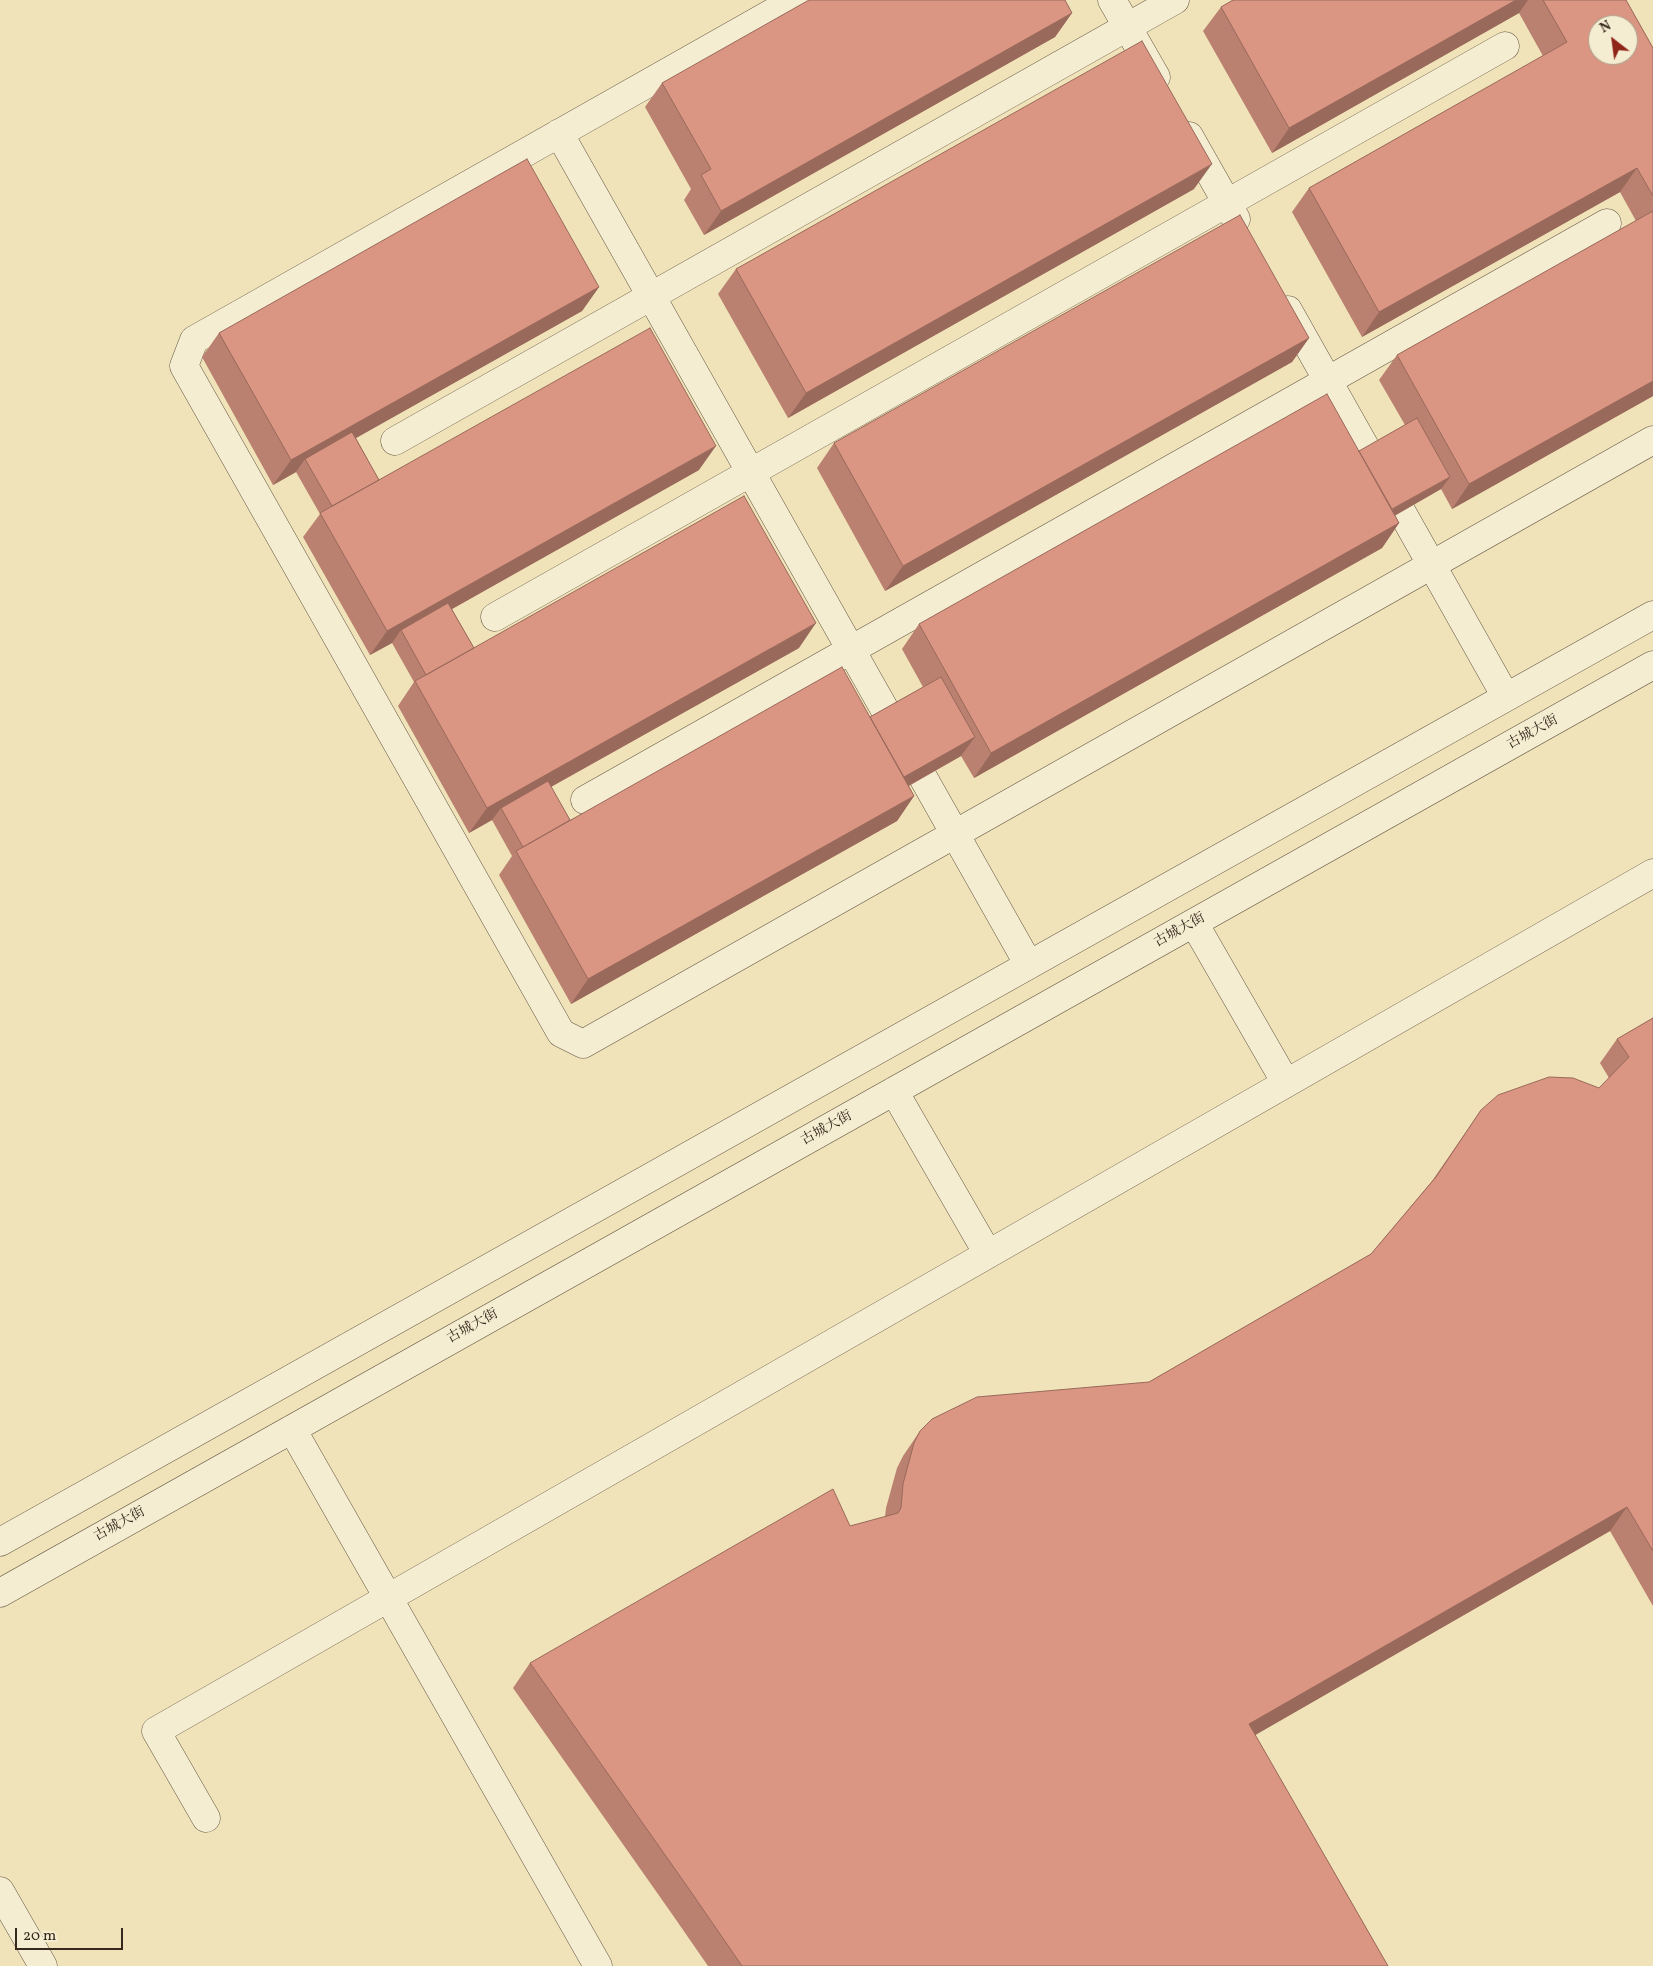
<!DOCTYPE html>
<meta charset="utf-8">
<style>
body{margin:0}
#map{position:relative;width:1653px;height:1966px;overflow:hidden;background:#f0e3b9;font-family:Vollkorn,serif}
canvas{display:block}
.north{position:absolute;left:1588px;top:15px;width:50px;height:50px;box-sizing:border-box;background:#f5edd2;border:1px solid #a99e89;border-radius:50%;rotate:330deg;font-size:14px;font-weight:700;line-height:20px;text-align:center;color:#36281c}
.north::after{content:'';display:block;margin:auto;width:18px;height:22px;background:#8f2418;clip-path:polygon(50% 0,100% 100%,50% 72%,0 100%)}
.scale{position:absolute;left:15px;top:1928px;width:108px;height:22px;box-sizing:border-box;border:2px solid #36281c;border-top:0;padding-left:6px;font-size:15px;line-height:18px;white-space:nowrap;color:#36281c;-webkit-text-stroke:4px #f5edd2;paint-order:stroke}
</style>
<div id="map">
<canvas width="1653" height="1966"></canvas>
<div class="north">N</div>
<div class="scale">20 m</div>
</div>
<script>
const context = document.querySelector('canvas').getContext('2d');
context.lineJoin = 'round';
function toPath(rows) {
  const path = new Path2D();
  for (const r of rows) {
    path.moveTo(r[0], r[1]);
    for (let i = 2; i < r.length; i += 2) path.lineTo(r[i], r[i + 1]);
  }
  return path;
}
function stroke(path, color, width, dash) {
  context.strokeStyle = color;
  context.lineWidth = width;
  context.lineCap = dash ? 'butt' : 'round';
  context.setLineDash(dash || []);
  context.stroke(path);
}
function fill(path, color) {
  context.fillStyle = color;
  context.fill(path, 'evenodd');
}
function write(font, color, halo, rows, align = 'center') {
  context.font = font + ' Vollkorn,"Noto Serif SC",serif';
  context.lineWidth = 4;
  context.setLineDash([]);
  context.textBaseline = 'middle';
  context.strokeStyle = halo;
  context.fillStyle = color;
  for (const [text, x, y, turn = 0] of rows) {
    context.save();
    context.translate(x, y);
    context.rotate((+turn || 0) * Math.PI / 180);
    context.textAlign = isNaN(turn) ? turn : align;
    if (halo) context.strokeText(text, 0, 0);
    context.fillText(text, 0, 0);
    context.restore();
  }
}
const minor = toPath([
 [795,0,194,340,184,366,561,1033,583,1044,1653,440],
 [1112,0,1156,77],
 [559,133,1029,965],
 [1189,136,1236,219],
 [1288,310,1506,697],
 [395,441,1175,0],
 [495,617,1505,46],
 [585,800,1607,223],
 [1194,923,1286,1083],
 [894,1091,988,1254],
 [292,1429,598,1966],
 [0,1542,1653,615],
 [0,1593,1653,665],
 [206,1818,156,1731,1653,873],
 [0,1891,43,1966]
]);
stroke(minor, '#645743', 29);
stroke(minor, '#f5edd2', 28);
fill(toPath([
 [1233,0,1626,0,1653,48,1653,396,1452,509,1441,489,1395,515,1399,523,1382,548,974,778,961,756,909,786,914,796,897,821,571,1004,499,875,512,856,492,820,469,833,398,706,414,682,392,643,370,655,303,537,320,514,296,472,273,485,202,357,219,333,599,287,582,311,356,438,379,480,699,470,452,609,474,648,799,648,551,787,570,820,870,717,923,687,902,649,919,624,1359,451,1405,425,1379,380,1397,355,1636,221,1620,192,1362,337,1292,212,1309,188,1543,56,1519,13,1272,153,1203,31,1221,7],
 [1072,13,1055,37,704,235,684,200,691,189,645,107,662,83],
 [1194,189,788,418,718,294,736,269],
 [1309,338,1292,362,885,591,817,468,834,443],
 [1653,1018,1653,1606,1610,1531,1255,1735,1388,1966,708,1966,672,1914,513,1688,530,1663,850,1526,885,1517,886,1508,897,1468,903,1456,920,1431,1149,1382,1371,1254,1432,1181,1481,1110,1599,1088,1609,1078,1600,1063,1617,1039]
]), '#bb8170');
fill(toPath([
 [1516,0,1528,0,1519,13,1272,153,1289,128],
 [1072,13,1055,37,704,235,721,211],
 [1212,164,1194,189,788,418,806,393],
 [1637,168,1620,192,1362,337,1379,312],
 [599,287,582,311,308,465,305,459,296,472,273,485,291,460],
 [1309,338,1292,362,885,591,903,566],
 [1653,381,1653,396,1452,509,1469,484],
 [716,446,699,470,404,636,401,630,392,643,370,655,387,631],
 [1450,477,1441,489,1372,529,1381,516],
 [1399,523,1382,548,974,778,991,753],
 [816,623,799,648,504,813,501,808,492,820,469,833,487,808],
 [975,737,961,756,885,799,898,780],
 [914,796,897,821,571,1004,588,979],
 [1627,1507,1610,1531,1231,1749,1249,1724]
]), '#99695b');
const building = toPath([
 [809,0,1065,0,1072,13,721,211,701,175,711,169,662,83,809,0],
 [1233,0,1516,0,1289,128,1221,7,1233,0],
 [1543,0,1626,0,1653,48,1653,196,1637,168,1379,312,1309,188,1567,42,1543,0],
 [1598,25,1628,25,1628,55,1598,55,1598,25],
 [1142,41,1212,164,806,393,736,269,1142,41],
 [527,159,599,287,291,460,219,333,527,159],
 [1653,211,1653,381,1469,484,1397,355,1653,211],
 [1240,215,1309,338,903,566,834,443,1240,215],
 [650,328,716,446,387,631,320,513,650,328],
 [1327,394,1399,523,991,753,919,624,1327,394],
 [1417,418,1450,477,1392,509,1359,451,1417,418],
 [352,432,379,480,332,506,305,459,352,432],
 [744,496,816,623,487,808,415,681,744,496],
 [448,603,474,648,426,675,401,630,448,603],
 [842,667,914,796,588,979,516,851,842,667],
 [941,677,975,737,904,777,870,717,941,677],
 [548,781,570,820,523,847,501,808,548,781],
 [1653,1018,1653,1551,1627,1507,1249,1724,1388,1966,742,1966,689,1889,530,1663,833,1489,850,1526,898,1513,901,1508,903,1484,914,1443,920,1431,932,1419,977,1397,1149,1382,1371,1254,1436,1177,1481,1110,1498,1095,1549,1077,1573,1078,1599,1088,1629,1057,1617,1039,1653,1018]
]);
fill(building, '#da9682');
stroke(building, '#99695b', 1);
write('14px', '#36281c', '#f5edd2', [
 ["古城大街",1533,733,-29],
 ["古城大街",1180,931,-29],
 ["古城大街",827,1129,-29],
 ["古城大街",473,1327,-29],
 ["古城大街",120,1525,-29]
]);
</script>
